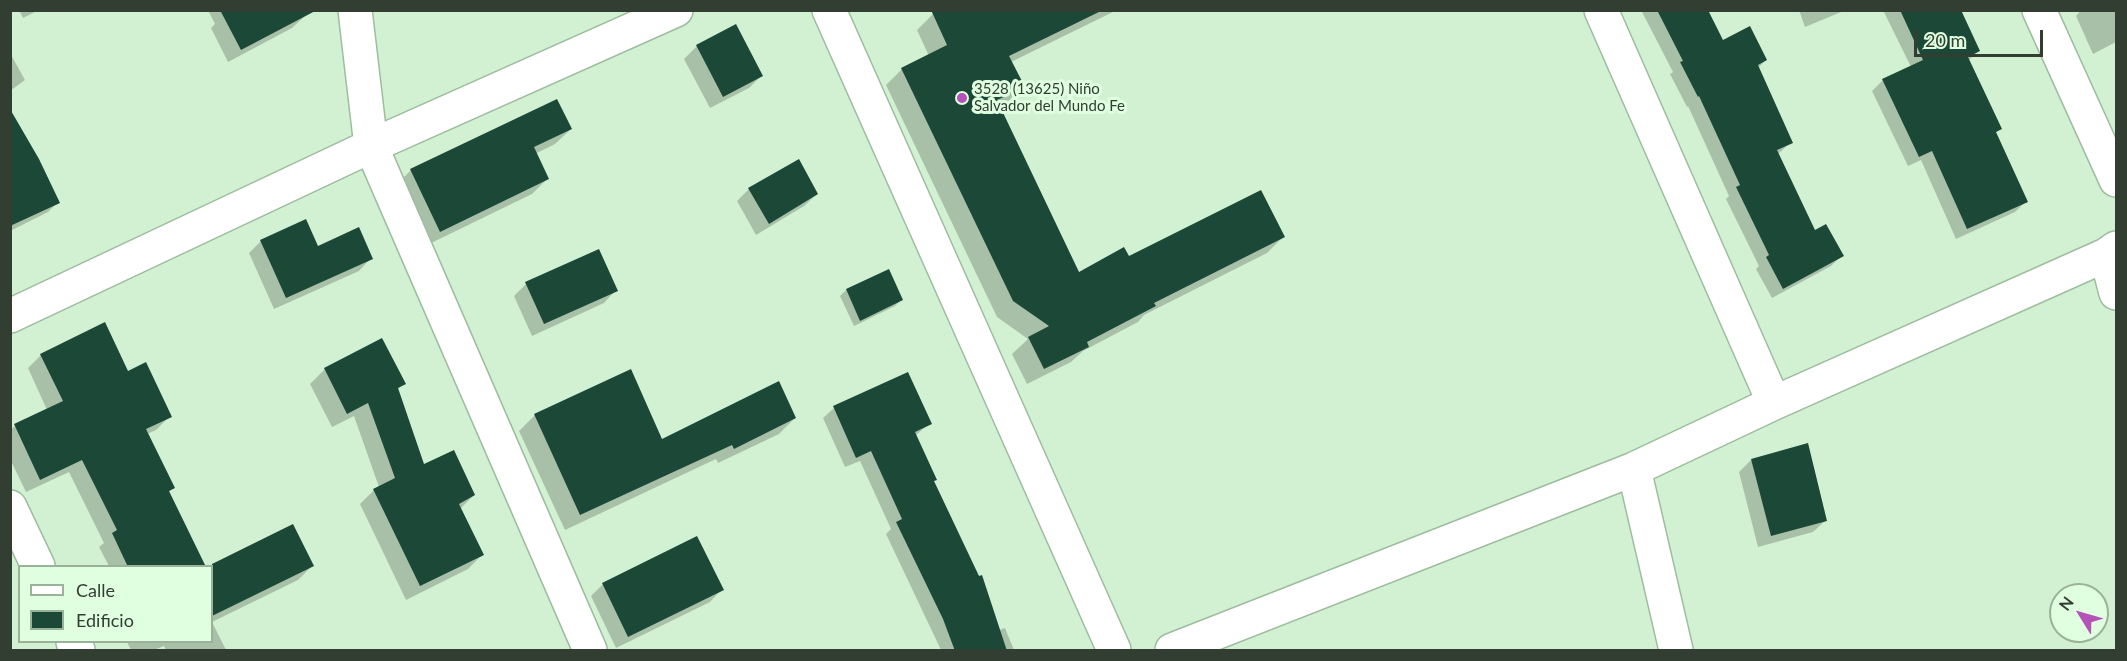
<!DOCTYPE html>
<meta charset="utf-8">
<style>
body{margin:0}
#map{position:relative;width:2127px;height:661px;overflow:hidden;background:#d2f1d3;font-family:Lato,sans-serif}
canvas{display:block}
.frame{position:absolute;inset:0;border:12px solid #323e32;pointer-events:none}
.legend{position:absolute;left:18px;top:565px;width:195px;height:78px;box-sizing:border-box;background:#dfffe0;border:2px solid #9ab29a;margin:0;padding:8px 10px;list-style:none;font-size:18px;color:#323e32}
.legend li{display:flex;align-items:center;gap:12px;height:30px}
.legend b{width:30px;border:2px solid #9ab29a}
.north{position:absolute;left:2049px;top:583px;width:60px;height:60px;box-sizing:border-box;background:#dfffe0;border:2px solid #9ab29a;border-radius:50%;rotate:307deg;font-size:16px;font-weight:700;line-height:24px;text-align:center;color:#323e32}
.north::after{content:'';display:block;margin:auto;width:21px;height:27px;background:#b452b9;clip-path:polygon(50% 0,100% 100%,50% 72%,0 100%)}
.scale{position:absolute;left:1914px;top:30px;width:129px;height:27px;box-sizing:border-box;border:3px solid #323e32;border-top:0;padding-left:8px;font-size:18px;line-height:21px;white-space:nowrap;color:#323e32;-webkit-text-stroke:4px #dfffe0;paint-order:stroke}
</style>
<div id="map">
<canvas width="2127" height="661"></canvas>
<div class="frame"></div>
<ul class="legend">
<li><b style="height:8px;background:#fff"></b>Calle</li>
<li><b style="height:16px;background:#1b4837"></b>Edificio</li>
</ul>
<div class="north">N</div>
<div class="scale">20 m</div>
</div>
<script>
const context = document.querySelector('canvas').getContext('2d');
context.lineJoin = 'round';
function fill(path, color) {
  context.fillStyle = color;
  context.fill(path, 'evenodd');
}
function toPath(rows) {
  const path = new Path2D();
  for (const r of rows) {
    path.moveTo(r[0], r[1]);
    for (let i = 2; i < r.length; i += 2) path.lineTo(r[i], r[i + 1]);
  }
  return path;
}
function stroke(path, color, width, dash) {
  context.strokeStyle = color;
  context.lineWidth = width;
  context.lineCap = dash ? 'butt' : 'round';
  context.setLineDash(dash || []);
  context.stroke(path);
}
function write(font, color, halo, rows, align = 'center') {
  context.font = font + ' Lato,sans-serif';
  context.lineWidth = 6;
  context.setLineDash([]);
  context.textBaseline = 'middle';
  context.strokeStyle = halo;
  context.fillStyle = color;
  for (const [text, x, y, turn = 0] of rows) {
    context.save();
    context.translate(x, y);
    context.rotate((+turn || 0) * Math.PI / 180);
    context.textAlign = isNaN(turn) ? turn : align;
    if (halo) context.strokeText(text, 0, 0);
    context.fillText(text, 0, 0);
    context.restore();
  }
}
fill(toPath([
 [19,10,39,10,23,18],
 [208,10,302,10,305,16,292,28,228,62,211,28,215,24],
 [940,10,1117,10,1011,62,1023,86,1007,103,999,106,1079,274,1129,258,1283,237,1267,253,1144,315,1138,322,1083,351,1071,362,1027,384,1012,354,1028,339,997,317,886,85,902,69,929,56,917,30,933,14],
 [1641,10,1706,10,1722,42,1766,60,1758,68,1791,142,1777,155,1814,232,1842,255,1831,266,1772,298,1756,269,1759,266,1726,199,1729,196,1688,106,1687,107,1670,74,1673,72],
 [1799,10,1846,10,1805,27],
 [1883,10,1947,10,1978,51,1968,61,2000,128,1995,133,2026,201,2015,212,1956,239,1921,160,1908,166,1872,91,1883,80,1911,67],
 [2081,10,2116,10,2116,42,2093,54,2076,16],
 [735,26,761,76,749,88,710,108,684,59,697,46],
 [10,53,25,80,10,91],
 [10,112,58,202,48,212,10,231],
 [571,129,555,144,535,154,547,179,532,194,425,246,396,185,411,170],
 [749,189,817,194,804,206,756,235,737,201],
 [261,241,317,248,371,258,359,271,274,309,249,253],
 [888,271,901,300,895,306,854,326,840,296,846,290],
 [526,284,616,290,604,303,532,336,514,296],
 [41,355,127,373,170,416,156,430,147,434,173,488,168,493,204,566,109,566,99,547,104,543,69,472,26,492,10,459,10,430,15,426,47,410,28,368],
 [325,369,404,383,397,390,423,466,474,495,460,509,482,555,468,569,406,600,360,504,374,490,379,487,354,416,332,427,310,384],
 [834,408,930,423,915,436,933,482,999,630,1005,628,1014,650,941,650,886,534,891,529,860,461,845,467,823,418],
 [535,415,662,441,795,418,779,434,718,463,716,459,565,530,519,431],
 [1751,460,1826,520,1813,532,1758,547,1739,472],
 [293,526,312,566,298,580,212,622,226,650,166,650,164,646,154,650,131,650,127,642,212,642,212,566,209,566],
 [603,584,722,589,710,602,616,648,591,596]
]), '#0003');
fill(toPath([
 [220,10,317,10,241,50],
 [931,10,1103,10,1009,56,1025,87,997,100,1079,272,1124,247,1129,256,1261,190,1285,237,1154,303,1156,306,1087,342,1089,347,1044,369,1028,337,1049,326,1013,301,901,68,947,45],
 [1657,10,1708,10,1723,40,1750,26,1767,60,1758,65,1793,143,1777,150,1815,230,1826,224,1844,256,1783,289,1766,257,1769,255,1736,187,1740,185,1699,96,1698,97,1680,62,1683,61],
 [1900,10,1961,10,1980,51,1968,57,2002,129,1996,132,2028,202,1967,229,1932,151,1919,157,1882,79,1923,60],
 [736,24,763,76,723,97,696,45],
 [557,99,572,129,534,147,549,179,440,232,410,169],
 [10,109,39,159,60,203,10,226],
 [799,159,818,194,769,224,748,188],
 [306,219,318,246,359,227,373,259,286,298,260,240],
 [599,249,618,291,544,324,525,282],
 [889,269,903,300,860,321,846,289],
 [105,322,128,371,146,362,172,417,146,429,175,488,169,491,206,567,128,567,112,533,117,530,82,460,40,480,14,424,63,401,40,354],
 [382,338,406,384,398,388,424,464,454,450,475,495,459,504,484,555,420,586,373,489,395,478,368,403,347,414,324,368],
 [631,369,662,439,779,381,796,418,734,449,732,445,580,515,534,414],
 [908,372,932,424,915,432,937,480,934,481,979,576,982,575,1007,651,955,651,943,619,896,522,902,519,871,451,856,458,833,406],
 [1808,443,1827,521,1771,536,1751,459],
 [293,524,314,566,212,616,212,564],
 [697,536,724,590,628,637,602,583]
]), '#1b4837');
const minor = toPath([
 [355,10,371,146,590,650],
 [829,10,1114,650],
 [1601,10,1774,403],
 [2039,10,2116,180],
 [2106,255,2116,293],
 [10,316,371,146,676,10],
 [1634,469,1676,650],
 [10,507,38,566],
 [73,642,78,650],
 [1172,650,1634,469,1774,403,2106,255,2116,248]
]);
stroke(minor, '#9ebc9e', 36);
stroke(minor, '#fff', 33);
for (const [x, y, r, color] of [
 [962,98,6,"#b452b9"]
]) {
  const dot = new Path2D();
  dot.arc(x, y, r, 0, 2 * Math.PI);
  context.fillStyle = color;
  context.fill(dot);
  stroke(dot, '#dfffe0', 2);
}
write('15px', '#323e32', '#dfffe0', [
 ["3528 (13625) Niño",974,89],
 ["Salvador del Mundo Fe",974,106]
], 'left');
</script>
